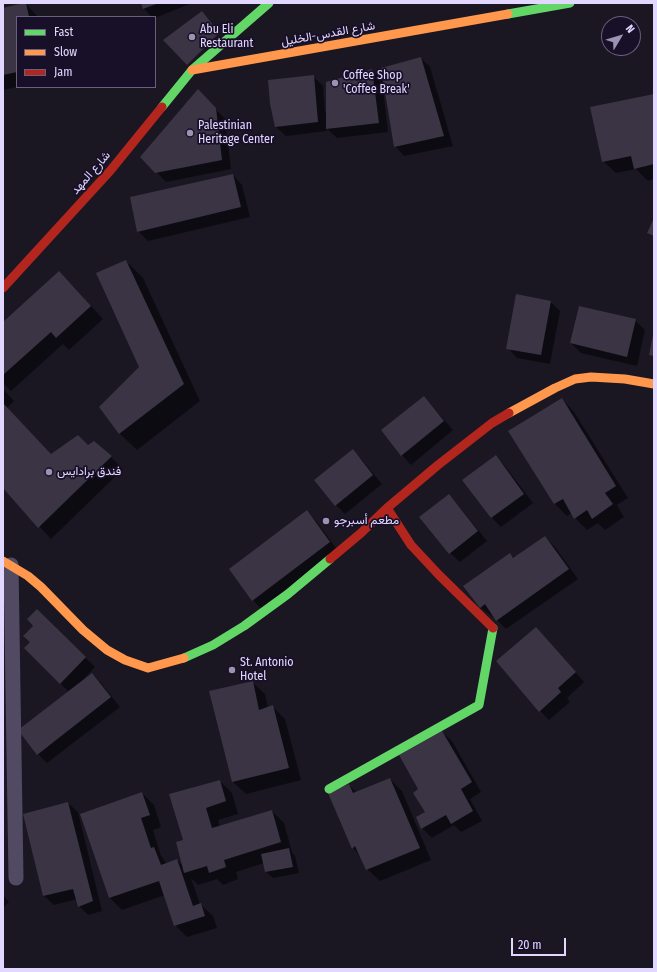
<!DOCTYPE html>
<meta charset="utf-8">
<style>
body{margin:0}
#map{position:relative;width:657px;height:972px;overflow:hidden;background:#1a1622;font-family:"Fira Sans Condensed",sans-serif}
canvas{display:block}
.frame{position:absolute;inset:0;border:4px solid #e2d7ff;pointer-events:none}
.legend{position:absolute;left:16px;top:16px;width:140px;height:72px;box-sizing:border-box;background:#181028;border:1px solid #69607e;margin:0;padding:5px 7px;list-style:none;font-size:12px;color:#e2d7ff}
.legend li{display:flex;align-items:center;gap:8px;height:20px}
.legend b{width:20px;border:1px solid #69607e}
.north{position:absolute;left:601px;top:16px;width:40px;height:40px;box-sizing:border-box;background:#181028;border:1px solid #69607e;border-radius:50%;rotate:52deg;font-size:11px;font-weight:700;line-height:16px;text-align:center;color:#e2d7ff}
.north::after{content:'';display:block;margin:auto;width:14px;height:18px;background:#9c93b2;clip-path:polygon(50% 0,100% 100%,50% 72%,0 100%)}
.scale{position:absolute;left:511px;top:938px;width:55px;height:18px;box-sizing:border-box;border:2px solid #e2d7ff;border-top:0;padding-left:5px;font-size:12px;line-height:14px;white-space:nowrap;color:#e2d7ff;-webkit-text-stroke:3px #181028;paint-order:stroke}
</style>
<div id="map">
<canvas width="657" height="972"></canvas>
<div class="frame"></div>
<ul class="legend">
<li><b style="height:5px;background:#63d668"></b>Fast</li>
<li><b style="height:5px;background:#ff974d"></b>Slow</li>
<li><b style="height:5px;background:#b3261e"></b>Jam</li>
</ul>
<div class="north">N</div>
<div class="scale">20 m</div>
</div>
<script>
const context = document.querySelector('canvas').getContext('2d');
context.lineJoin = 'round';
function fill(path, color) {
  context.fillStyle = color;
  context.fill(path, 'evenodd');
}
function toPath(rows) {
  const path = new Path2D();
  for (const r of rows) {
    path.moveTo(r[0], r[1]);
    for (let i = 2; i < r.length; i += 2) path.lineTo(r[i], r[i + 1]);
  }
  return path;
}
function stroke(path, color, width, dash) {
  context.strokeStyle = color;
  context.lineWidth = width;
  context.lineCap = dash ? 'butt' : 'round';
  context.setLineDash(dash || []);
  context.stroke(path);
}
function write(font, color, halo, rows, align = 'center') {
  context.font = font + ' "Fira Sans Condensed",Vazirmatn,sans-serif';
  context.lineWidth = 3.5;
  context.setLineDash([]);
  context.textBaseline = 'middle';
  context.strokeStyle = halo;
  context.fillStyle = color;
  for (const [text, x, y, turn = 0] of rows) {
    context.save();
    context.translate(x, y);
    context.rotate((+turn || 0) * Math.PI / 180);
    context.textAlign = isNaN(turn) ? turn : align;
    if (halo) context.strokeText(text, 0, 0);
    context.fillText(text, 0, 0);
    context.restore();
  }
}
fill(toPath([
 [25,3,38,17,17,17,17,87,3,90,3,9],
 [142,3,192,3,155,18,152,17,144,9],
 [421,58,430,67,453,146,404,156,395,146],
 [372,70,382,80,388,132,337,138,326,128,327,131,286,136,276,127,314,77,323,86,325,112,327,112],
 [198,91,225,119,231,169,166,182,142,157],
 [654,95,654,179,648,181,636,169,616,173,603,161],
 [233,175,242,185,250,217,148,241,138,231],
 [126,261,143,278,200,401,137,450,120,434,100,407,140,367],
 [71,284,103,319,69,350,63,344,11,391,3,383,3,323],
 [551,302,560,311,550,364,517,358,508,348],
 [635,320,645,330,637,366,581,353,571,343],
 [3,389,14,401,7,408,52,455,88,447,94,443,111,457,123,469,51,539,5,489,3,492],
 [424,397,453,430,411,465,402,455,383,431],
 [562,399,574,412,628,498,617,505,624,517,605,530,598,523,587,530,575,518,572,513,567,516,555,504,509,432],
 [353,450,362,460,382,484,345,514,336,505],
 [496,456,505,466,533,503,501,527,491,517],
 [448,495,458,505,487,541,460,562,450,553],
 [307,511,316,521,339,552,262,610,253,600],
 [545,537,555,547,578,579,506,629,497,620,481,608,510,554,514,558],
 [37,610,95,667,84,679,84,680,92,674,101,683,120,707,47,763,38,754,69,692,25,648,31,642],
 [536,628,584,682,567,698,570,702,549,720,540,711],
 [252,682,265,694,268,708,273,707,285,719,301,780,246,794,233,782],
 [442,732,452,741,481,792,470,799,482,821,461,832,454,825,432,838,422,828,417,818,426,813,420,789],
 [390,779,402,791,431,860,380,881,367,869,361,857,353,848,329,793,349,785,357,793],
 [220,781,232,793,238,814,218,820,220,827,272,811,284,823,292,852,295,856,299,873,273,878,266,872,264,863,236,872,238,879,223,885,217,879,198,885,191,878,200,904,213,916,217,928,187,937,175,925,165,895,122,910,110,898,142,793,154,805,161,827,153,830,161,856,167,864,177,860,184,867,185,841],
 [68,803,78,812,102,911,88,915,79,906,77,899,54,905,44,896],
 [3,895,9,902,3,908]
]), '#0007');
fill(toPath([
 [23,3,26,3,29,17,17,17,17,72,3,75,3,8],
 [141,3,159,3,143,9],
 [202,11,219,33,187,65,163,40],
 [421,57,444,136,394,147,381,68],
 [372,69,379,123,326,129,326,82],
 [314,75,318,122,275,127,270,104,268,80],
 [198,89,216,108,222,160,155,173,140,157],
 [654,94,654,164,634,169,631,156,602,162,590,107],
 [233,174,241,207,137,232,130,197],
 [654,218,654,236,647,233],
 [126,260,184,384,119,434,99,407,139,367,96,273],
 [59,271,91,306,56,338,51,332,3,375,3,322],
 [516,294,551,301,541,355,506,349],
 [579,306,636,319,627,357,570,343],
 [653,335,654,335,654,356,649,355],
 [424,396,444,421,401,456,381,430],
 [562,398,616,486,605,493,613,504,592,519,587,510,574,519,563,499,554,504,508,431],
 [3,403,51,454,78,435,88,445,94,441,112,456,38,528,3,488],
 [353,449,373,475,335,506,314,480],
 [496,455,524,494,491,518,462,480],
 [449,494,478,531,449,554,419,517],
 [307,510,330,542,252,601,229,569],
 [545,536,569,569,496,621,485,604,480,608,463,586,510,553,513,558],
 [37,609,86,657,60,684,24,648,30,642,23,636,33,626,27,619],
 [536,627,576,672,558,688,561,692,539,712,496,661],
 [92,673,111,697,37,755,18,730],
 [253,681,259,710,273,705,289,768,232,782,209,691],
 [442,731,472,782,461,789,473,811,451,824,446,815,421,829,416,817,425,812,413,793,418,789,399,755],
 [390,778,420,848,366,870,355,846,352,849,328,793,349,784,353,793],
 [220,780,226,801,206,808,212,828,272,810,281,842,224,860,226,867,209,873,207,866,184,873,176,842,183,840,169,794],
 [142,792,150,815,141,818,151,848,154,847,161,865,177,859,193,906,201,903,205,916,174,926,159,881,109,898,80,814],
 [68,802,93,901,78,907,73,889,43,896,23,814],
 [289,848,293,867,265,872,261,854]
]), '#3a3444');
stroke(toPath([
 [11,565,16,878]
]), '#504b63', 15);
stroke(toPath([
 [508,14,570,3],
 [162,107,192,70,269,3],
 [184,658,213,645,244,626,288,594,330,559],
 [329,789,479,705,493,628]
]), '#63d668', 9);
stroke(toPath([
 [192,70,508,14],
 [509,413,555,388,575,379,591,377,625,379,654,384],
 [3,561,28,576,41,587,83,630,107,650,125,660,148,668,184,658]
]), '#ff974d', 9);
stroke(toPath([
 [3,288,110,171,162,107],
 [387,508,411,545,439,575,493,628],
 [330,559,361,533,387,508,438,465,492,423,509,413]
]), '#b3261e', 9);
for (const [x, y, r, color] of [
 [192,37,4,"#9c93b2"],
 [335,83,4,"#9c93b2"],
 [190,133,4,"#9c93b2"],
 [49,472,4,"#9c93b2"],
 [326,521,4,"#9c93b2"],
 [232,670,4,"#9c93b2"]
]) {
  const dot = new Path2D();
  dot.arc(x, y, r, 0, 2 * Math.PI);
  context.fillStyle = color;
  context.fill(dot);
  stroke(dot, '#181028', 1.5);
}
write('12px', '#e2d7ff', '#181028', [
 ["Abu Eli",200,30],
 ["Restaurant",200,44],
 ["Coffee Shop",343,76],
 ["'Coffee Break'",343,90],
 ["Palestinian",198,126],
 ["Heritage Center",198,140],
 ["فندق برادايس",57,472],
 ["مطعم أسبرجو",334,521],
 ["St. Antonio",240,663],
 ["Hotel",240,677]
], 'left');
write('12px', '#e2d7ff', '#181028', [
 ["شارع القدس-الخليل",328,34,-10],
 ["شارع المهد",91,173,-49]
]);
</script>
